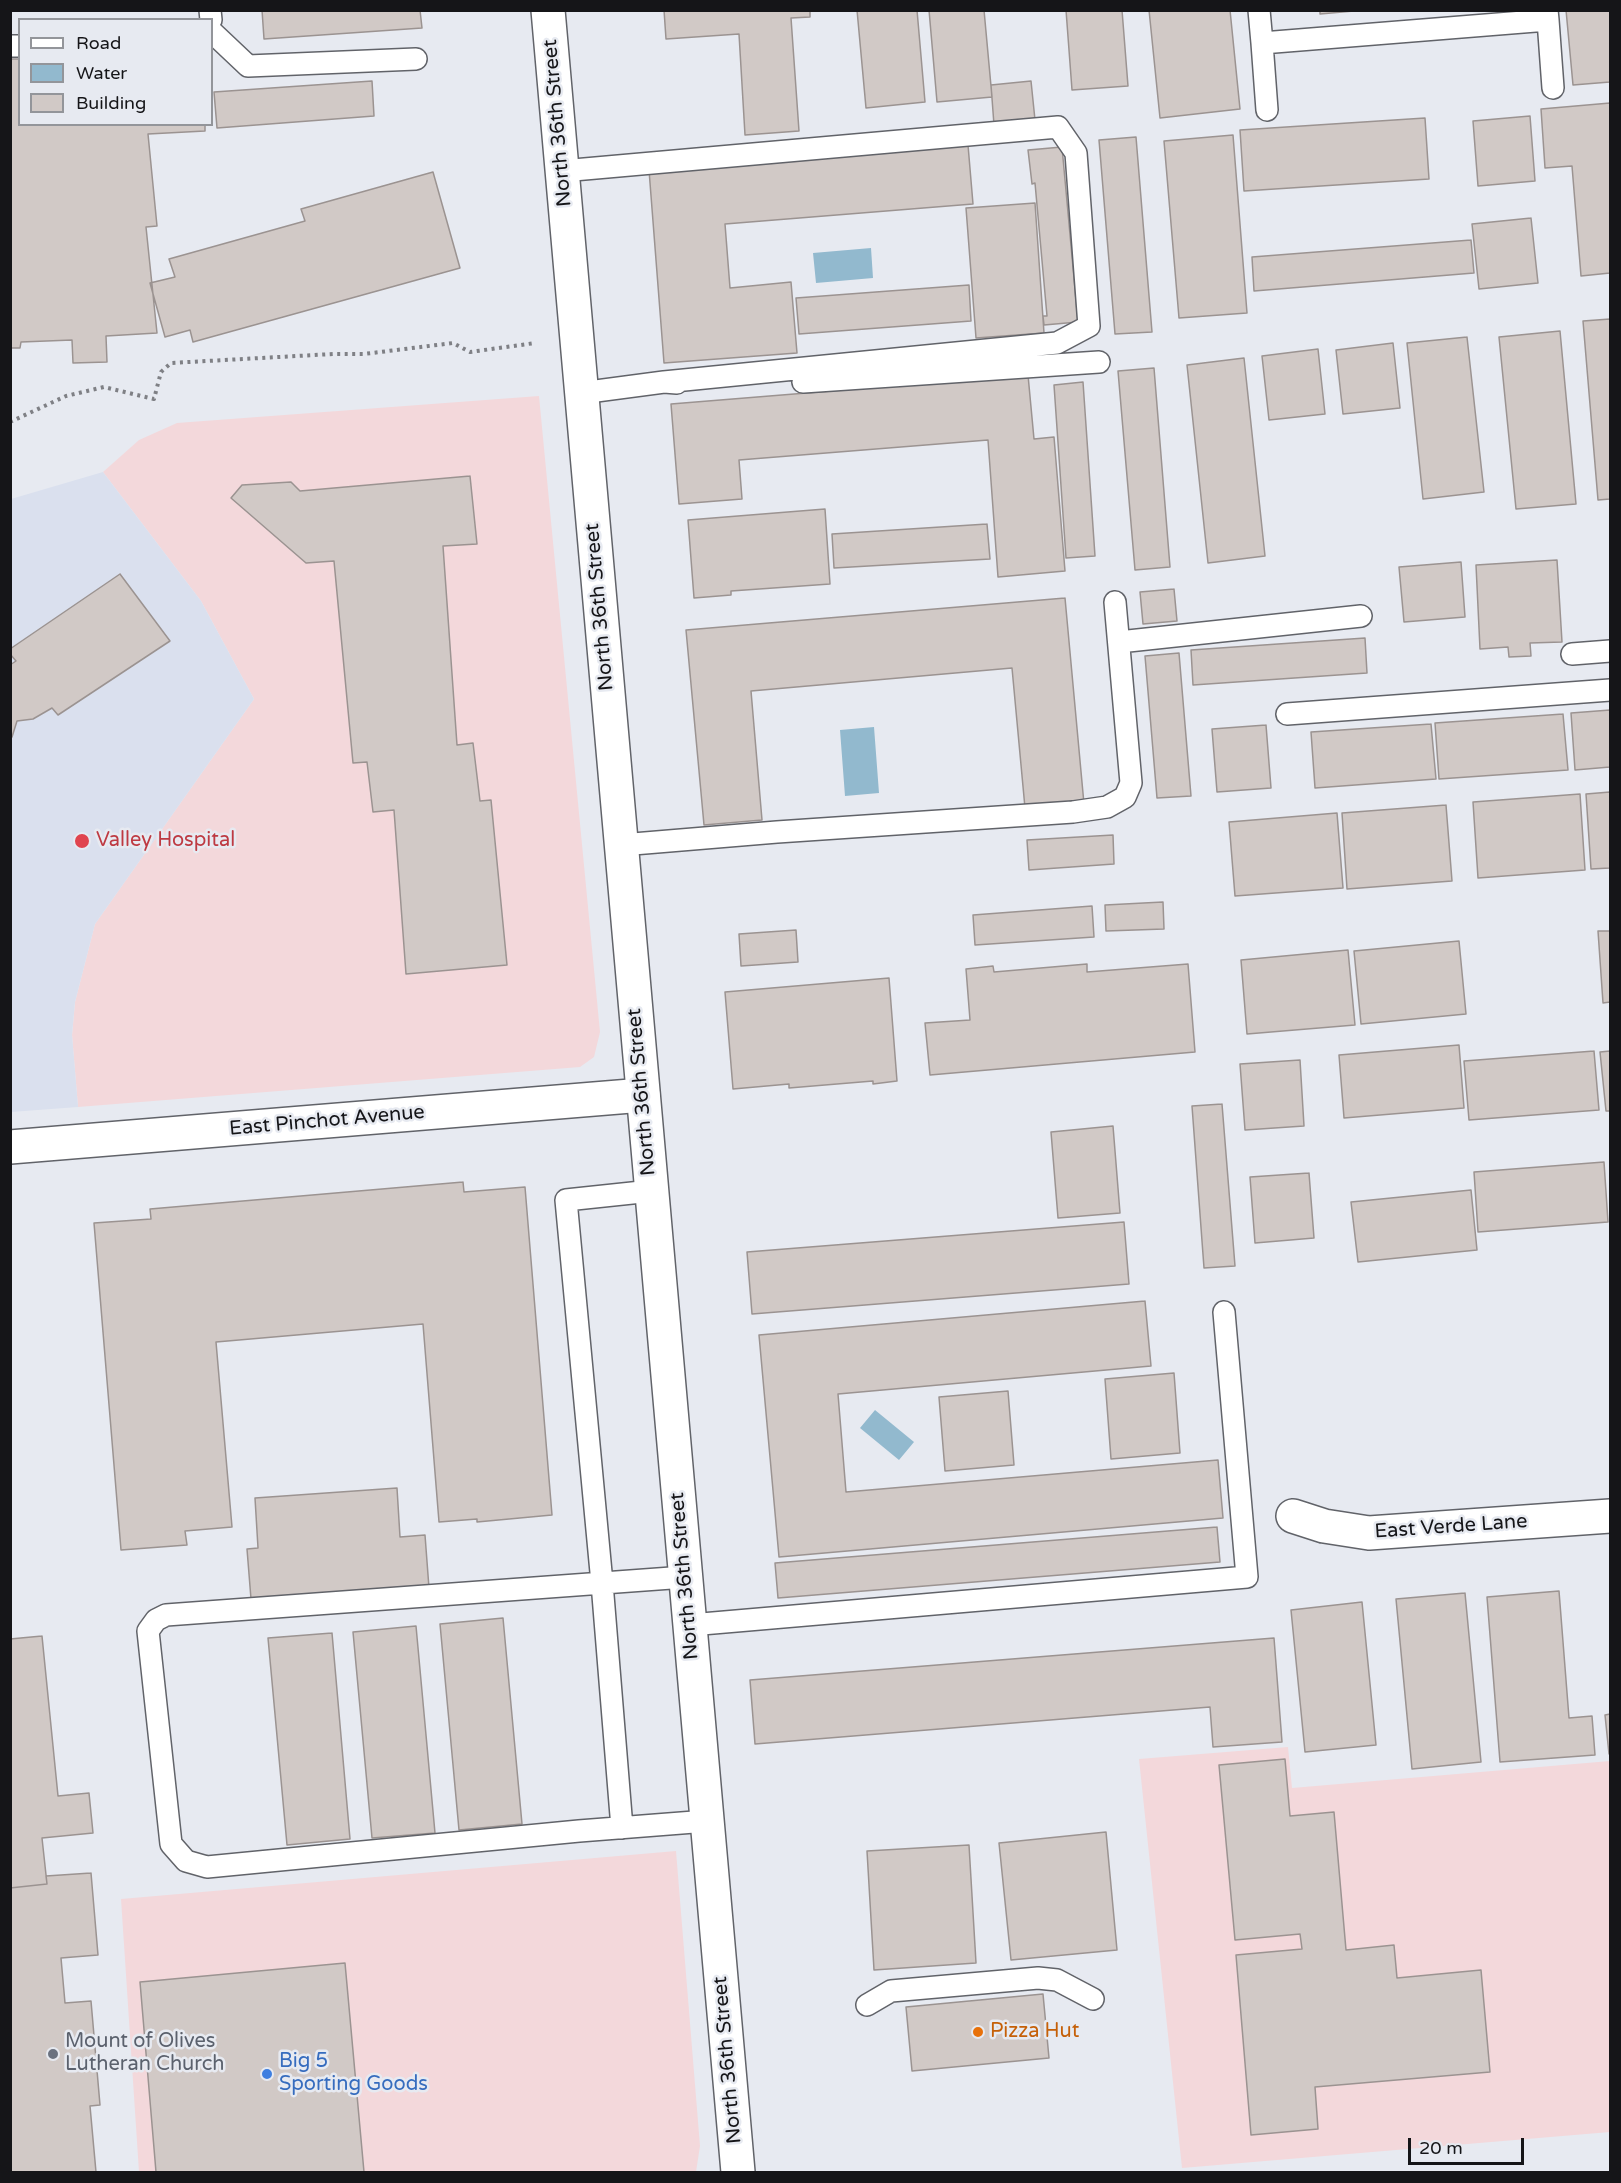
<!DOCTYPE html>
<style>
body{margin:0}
#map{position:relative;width:1621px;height:2183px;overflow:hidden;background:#e7eaf1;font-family:"Varela Round",sans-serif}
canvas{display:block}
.frame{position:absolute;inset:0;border:12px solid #151518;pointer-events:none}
.legend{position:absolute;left:18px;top:18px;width:195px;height:108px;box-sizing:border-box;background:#e7eaf1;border:2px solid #93959a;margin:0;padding:8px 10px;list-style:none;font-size:18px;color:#151518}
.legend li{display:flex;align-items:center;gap:12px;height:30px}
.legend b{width:30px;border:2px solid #93959a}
.scale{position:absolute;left:1408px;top:2138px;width:116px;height:27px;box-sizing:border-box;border:3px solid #151518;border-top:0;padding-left:8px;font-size:18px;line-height:21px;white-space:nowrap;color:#151518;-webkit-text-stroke:4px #e7eaf1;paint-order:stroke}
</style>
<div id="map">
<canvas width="1621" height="2183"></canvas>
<div class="frame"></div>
<ul class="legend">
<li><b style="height:8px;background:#fff"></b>Road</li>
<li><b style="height:16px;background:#92b9ce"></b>Water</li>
<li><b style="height:16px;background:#d1c9c6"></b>Building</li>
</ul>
<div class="scale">20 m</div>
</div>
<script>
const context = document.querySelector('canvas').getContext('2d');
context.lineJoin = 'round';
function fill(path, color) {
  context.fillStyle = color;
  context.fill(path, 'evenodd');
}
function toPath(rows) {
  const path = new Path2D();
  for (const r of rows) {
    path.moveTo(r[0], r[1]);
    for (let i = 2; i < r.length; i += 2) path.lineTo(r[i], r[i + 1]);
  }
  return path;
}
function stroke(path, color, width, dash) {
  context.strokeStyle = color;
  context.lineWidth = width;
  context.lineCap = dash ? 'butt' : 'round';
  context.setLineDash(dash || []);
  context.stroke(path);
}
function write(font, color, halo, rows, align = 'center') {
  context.font = font + ' "Varela Round",sans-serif';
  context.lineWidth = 5;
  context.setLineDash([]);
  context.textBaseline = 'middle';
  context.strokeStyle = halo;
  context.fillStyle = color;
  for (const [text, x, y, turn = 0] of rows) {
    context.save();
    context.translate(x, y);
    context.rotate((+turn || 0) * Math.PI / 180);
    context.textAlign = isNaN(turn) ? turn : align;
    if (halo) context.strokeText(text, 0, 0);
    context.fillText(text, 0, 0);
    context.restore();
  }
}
fill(toPath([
 [539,396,600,1032,594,1057,580,1067,78,1107,72,1035,75,1002,95,924,254,699,201,601,103,472,139,440,177,423],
 [1288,1747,1292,1788,1610,1761,1610,2132,1182,2168,1139,1759],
 [676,1851,700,2146,696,2172,139,2172,121,1899]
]), '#f3d8db');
fill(toPath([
 [103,472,201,601,254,699,95,924,75,1002,72,1035,78,1107,11,1112,11,499]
]), '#dae0ee');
fill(toPath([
 [871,248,873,278,816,283,813,253],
 [874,727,879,793,845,796,840,730],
 [875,1410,914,1442,899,1460,860,1428]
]), '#92b9ce');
const building = toPath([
 [262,10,420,10,422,28,264,39,262,10],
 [664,10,810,10,810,17,791,18,799,131,745,135,739,34,666,39,664,10],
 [857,10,917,10,925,102,866,108,857,10],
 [929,10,984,10,992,97,937,102,929,10],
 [1066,10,1122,10,1128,86,1072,90,1066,10],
 [1149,10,1230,10,1240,109,1160,118,1149,10],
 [1320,10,1365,10,1320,14,1320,10],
 [1566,10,1610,10,1610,82,1573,85,1566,10],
 [10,59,20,59,20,124,205,124,205,131,148,134,157,226,146,227,157,333,106,336,107,362,73,363,72,340,21,342,20,348,10,348,10,59],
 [372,81,374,116,217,128,214,92,372,81],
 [1031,81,1035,120,994,125,991,85,1031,81],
 [1610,103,1610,273,1581,276,1572,166,1545,168,1541,109,1610,103],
 [1530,116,1535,181,1478,186,1473,121,1530,116],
 [1425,118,1429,179,1244,191,1240,130,1425,118],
 [1233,135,1247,313,1179,318,1164,141,1233,135],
 [1136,137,1152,332,1115,334,1099,140,1136,137],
 [968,145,973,204,725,224,730,288,791,282,797,353,664,363,649,170,968,145],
 [1062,147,1078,322,1044,325,1043,316,1047,316,1035,183,1032,184,1028,150,1062,147],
 [433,172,460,268,193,342,190,330,165,337,150,283,175,277,169,259,305,221,301,209,433,172],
 [1035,203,1044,333,976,338,966,208,1035,203],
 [1531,218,1538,283,1479,289,1472,224,1531,218],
 [1471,240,1474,273,1254,291,1252,257,1471,240],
 [969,285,971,321,799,334,796,298,969,285],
 [1610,319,1610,499,1598,500,1583,321,1610,319],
 [1560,331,1576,504,1516,509,1499,337,1560,331],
 [1467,337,1484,492,1423,499,1407,343,1467,337],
 [1393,343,1400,408,1343,414,1336,350,1393,343],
 [1318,349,1325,414,1269,420,1262,356,1318,349],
 [1244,358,1265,556,1208,563,1187,365,1244,358],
 [1154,368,1170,567,1135,570,1118,371,1154,368],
 [1028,375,1034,439,1054,437,1065,571,998,577,988,440,739,460,742,499,679,504,671,404,1028,375],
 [1083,382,1095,556,1066,558,1054,385,1083,382],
 [470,476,477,544,443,546,457,745,473,743,480,801,491,800,507,965,406,974,394,810,373,812,367,762,353,763,334,561,306,563,231,498,242,485,291,482,300,491,470,476],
 [825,509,830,584,731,591,731,595,694,598,688,520,825,509],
 [987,524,990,559,834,568,832,534,987,524],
 [1557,560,1562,642,1530,643,1531,656,1509,657,1508,647,1480,649,1476,565,1557,560],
 [1461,562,1465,617,1404,622,1399,567,1461,562],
 [120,574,170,641,58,715,52,708,33,719,17,721,12,737,10,736,10,665,16,661,10,654,10,649,120,574],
 [1174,589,1177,621,1143,624,1140,592,1174,589],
 [1065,598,1084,804,1025,808,1012,668,751,691,762,820,704,825,686,630,1065,598],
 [1365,638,1367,673,1193,685,1191,650,1365,638],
 [1179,653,1191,796,1157,798,1145,656,1179,653],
 [1610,710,1610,767,1575,770,1571,713,1610,710],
 [1563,714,1568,770,1439,779,1435,723,1563,714],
 [1431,724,1436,779,1315,788,1311,732,1431,724],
 [1266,725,1271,788,1217,792,1212,729,1266,725],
 [1610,792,1610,868,1591,869,1586,794,1610,792],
 [1580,794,1585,870,1478,878,1473,802,1580,794],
 [1446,805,1452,881,1347,889,1342,813,1446,805],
 [1337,813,1343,888,1235,896,1229,822,1337,813],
 [1113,835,1114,864,1029,870,1027,840,1113,835],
 [1163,902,1164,929,1106,931,1105,905,1163,902],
 [1092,906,1094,937,975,945,973,915,1092,906],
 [796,930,798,962,741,966,739,934,796,930],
 [1598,931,1610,931,1610,1002,1603,1003,1598,931],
 [1459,941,1466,1014,1361,1024,1354,951,1459,941],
 [1348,950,1355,1025,1247,1034,1241,960,1348,950],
 [1087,964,1087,972,1188,964,1195,1052,930,1075,925,1023,970,1020,966,969,993,966,994,972,1087,964],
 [889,978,897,1081,873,1084,873,1081,789,1088,789,1084,733,1089,725,992,889,978],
 [1459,1045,1464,1108,1344,1118,1339,1055,1459,1045],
 [1594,1051,1599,1110,1469,1120,1464,1061,1594,1051],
 [1610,1051,1610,1111,1606,1111,1600,1052,1610,1051],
 [1300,1060,1304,1126,1245,1130,1240,1064,1300,1060],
 [1222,1104,1235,1266,1204,1268,1192,1106,1222,1104],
 [1113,1126,1120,1213,1058,1218,1051,1132,1113,1126],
 [1604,1162,1608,1222,1478,1232,1474,1172,1604,1162],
 [1309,1173,1314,1238,1255,1243,1250,1177,1309,1173],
 [463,1182,464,1192,525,1187,552,1515,477,1522,477,1519,439,1522,423,1324,216,1342,232,1527,185,1531,187,1545,121,1550,94,1223,151,1219,150,1209,463,1182],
 [1471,1190,1477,1250,1358,1262,1351,1202,1471,1190],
 [1124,1222,1129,1284,752,1314,747,1252,1124,1222],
 [1145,1301,1151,1366,838,1394,846,1492,1218,1460,1223,1518,779,1557,759,1335,1145,1301],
 [1174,1373,1180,1453,1111,1459,1105,1379,1174,1373],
 [1008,1391,1014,1465,945,1471,939,1397,1008,1391],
 [397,1488,400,1537,425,1535,429,1588,251,1599,247,1549,258,1548,255,1498,397,1488],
 [1217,1527,1220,1562,778,1598,775,1563,1217,1527],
 [1559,1591,1569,1718,1592,1716,1595,1755,1500,1762,1487,1597,1559,1591],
 [1465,1593,1481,1762,1412,1769,1396,1599,1465,1593],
 [1362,1602,1376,1745,1305,1752,1291,1610,1362,1602],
 [503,1618,522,1824,459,1830,440,1624,503,1618],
 [416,1626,435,1833,372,1838,353,1632,416,1626],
 [332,1633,350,1839,287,1845,268,1638,332,1633],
 [42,1636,58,1796,89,1793,93,1833,42,1838,47,1884,10,1888,10,1639,42,1636],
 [1274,1638,1282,1742,1213,1747,1210,1707,755,1744,750,1680,1274,1638],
 [1610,1714,1610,1754,1609,1754,1605,1715,1610,1714],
 [1285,1759,1290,1816,1334,1812,1346,1950,1394,1945,1397,1978,1481,1970,1490,2072,1315,2087,1318,2129,1251,2135,1236,1955,1302,1949,1300,1934,1235,1940,1219,1765,1285,1759],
 [1106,1832,1117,1950,1011,1960,999,1843,1106,1832],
 [969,1845,976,1963,874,1970,867,1851,969,1845],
 [91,1873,98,1955,61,1958,65,2003,91,2001,100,2105,90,2106,96,2172,10,2172,10,1888,47,1884,46,1876,91,1873],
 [345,1963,364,2172,156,2172,140,1982,345,1963],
 [1043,1994,1049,2058,912,2071,906,2007,1043,1994]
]);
fill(building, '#d1c9c6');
stroke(building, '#9b9391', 1.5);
const lane = toPath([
 [210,10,211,20],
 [1259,10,1262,43,1548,20,1547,10],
 [1548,20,1553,88],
 [212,32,248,66,416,59],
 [1262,43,1267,110],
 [10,46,20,46],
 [562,171,1058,127,1076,153,1089,326,1057,343,664,382],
 [803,382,1099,362],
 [581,393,664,382,677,383],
 [1119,642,1361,616],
 [1572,654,1610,651],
 [1287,714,1610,690],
 [621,845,777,832,1073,812,1107,807,1125,797,1131,783,1115,602],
 [685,1577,166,1615,156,1620,148,1631,171,1844,186,1861,207,1867,579,1831,707,1821],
 [690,1625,1247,1577,1224,1312],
 [622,1828,602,1583,566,1200,651,1191],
 [867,2005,891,1991,1038,1978,1057,1980,1093,1999]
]);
const street = toPath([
 [10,1147,643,1095],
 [1293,1516,1324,1526,1369,1533,1610,1516]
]);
const secondary = toPath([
 [548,10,738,2172]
]);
stroke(lane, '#616369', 24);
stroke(street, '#616369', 36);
stroke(secondary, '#616369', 36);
stroke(toPath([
 [10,422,66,396,104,387,154,399,161,372,171,363,333,354,364,354,453,343,470,352,535,343]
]), '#7f8085', 4, [3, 4.5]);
stroke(lane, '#fff', 21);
stroke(street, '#fff', 33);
stroke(secondary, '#fff', 33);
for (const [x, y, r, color] of [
 [82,841,8,"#e0444e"],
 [978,2032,6,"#e8710a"],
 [53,2054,6,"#6b7280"],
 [267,2074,6,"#3f7fe0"]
]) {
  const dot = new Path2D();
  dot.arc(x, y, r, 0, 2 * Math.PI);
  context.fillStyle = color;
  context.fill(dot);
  stroke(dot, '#e7eaf1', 2);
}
write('20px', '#151518', '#e7eaf1', [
 ["North 36th Street",558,123,-95],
 ["North 36th Street",600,607,-95],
 ["North 36th Street",642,1092,-95],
 ["East Pinchot Avenue",327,1121,-5],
 ["East Verde Lane",1451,1527,-4],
 ["North 36th Street",685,1576,-95],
 ["North 36th Street",728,2060,-95]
]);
write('20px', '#be3a42', '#e7eaf1', [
 ["Valley Hospital",96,841]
], 'left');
write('20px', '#c56008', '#e7eaf1', [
 ["Pizza Hut",990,2032]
], 'left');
write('20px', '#5b616d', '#e7eaf1', [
 ["Mount of Olives",65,2042],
 ["Lutheran Church",65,2065]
], 'left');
write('20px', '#366cbe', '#e7eaf1', [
 ["Big 5",279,2062],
 ["Sporting Goods",279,2085]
], 'left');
</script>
